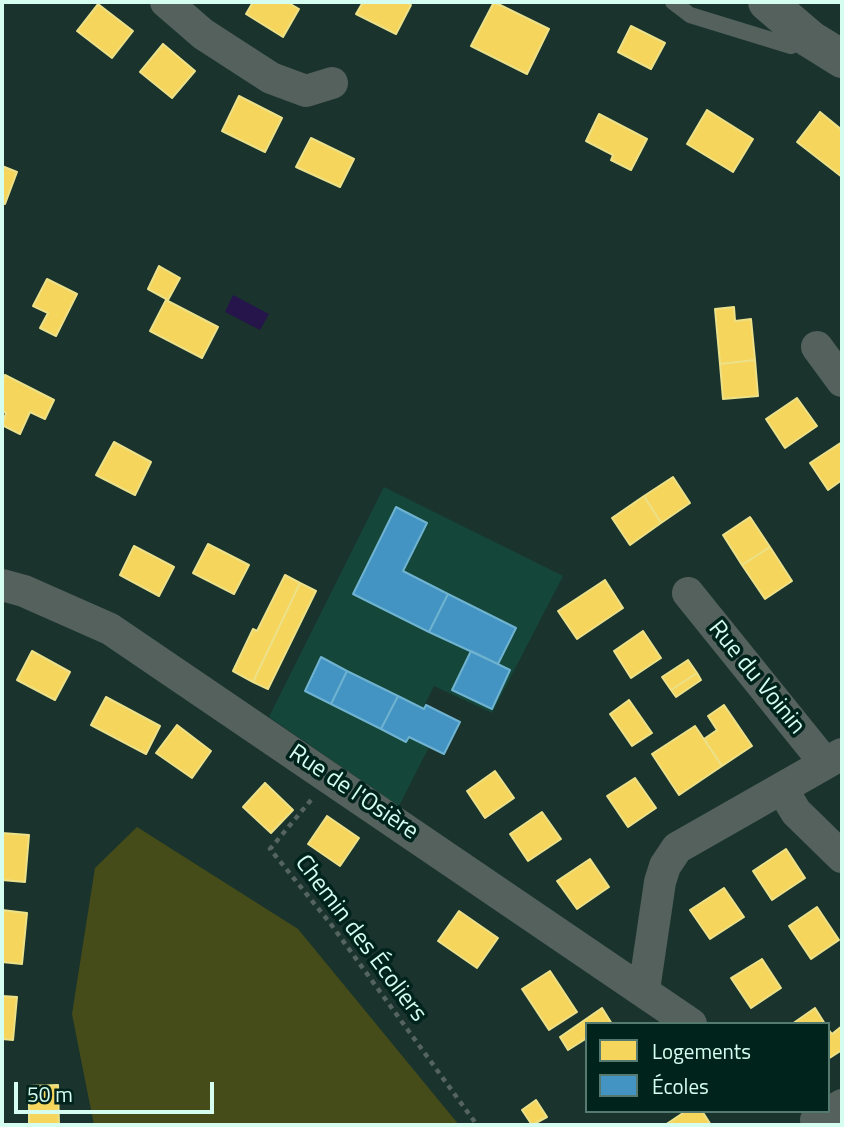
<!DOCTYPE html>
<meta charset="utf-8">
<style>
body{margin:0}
#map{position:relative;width:844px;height:1127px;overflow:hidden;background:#1a342d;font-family:"Titillium Web",sans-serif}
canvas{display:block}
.frame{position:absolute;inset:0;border:4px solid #d5fef0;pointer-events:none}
.legend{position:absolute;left:585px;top:1022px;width:245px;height:91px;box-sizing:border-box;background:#00241b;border:2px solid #557b70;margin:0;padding:9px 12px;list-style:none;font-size:21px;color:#d5fef0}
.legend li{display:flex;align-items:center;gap:14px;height:35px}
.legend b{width:35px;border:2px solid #557b70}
.scale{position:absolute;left:14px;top:1082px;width:200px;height:32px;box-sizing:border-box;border:4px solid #d5fef0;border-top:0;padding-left:9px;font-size:21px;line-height:24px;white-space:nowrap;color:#d5fef0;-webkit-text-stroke:5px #00241b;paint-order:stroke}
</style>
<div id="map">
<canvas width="844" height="1127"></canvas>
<div class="frame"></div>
<ul class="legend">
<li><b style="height:19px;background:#f6d55c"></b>Logements</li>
<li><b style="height:19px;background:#4393c3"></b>Écoles</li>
</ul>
<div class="scale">50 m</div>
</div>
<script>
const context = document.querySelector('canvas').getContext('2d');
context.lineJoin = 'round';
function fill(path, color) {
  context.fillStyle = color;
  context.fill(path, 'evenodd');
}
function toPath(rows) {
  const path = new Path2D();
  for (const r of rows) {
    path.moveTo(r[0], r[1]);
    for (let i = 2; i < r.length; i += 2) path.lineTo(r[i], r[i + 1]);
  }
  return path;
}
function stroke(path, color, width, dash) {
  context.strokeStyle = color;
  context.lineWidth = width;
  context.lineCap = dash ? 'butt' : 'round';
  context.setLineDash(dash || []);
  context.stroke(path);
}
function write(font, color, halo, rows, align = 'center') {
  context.font = font + ' "Titillium Web",sans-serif';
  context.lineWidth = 7;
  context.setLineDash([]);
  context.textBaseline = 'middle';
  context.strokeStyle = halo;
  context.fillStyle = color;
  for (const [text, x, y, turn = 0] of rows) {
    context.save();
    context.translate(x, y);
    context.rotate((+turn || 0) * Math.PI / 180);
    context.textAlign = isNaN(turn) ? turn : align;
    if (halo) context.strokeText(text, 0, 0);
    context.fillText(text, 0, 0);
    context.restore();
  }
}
fill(toPath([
 [384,487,563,576,492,713,434,686,409,737,429,747,399,806,269,717]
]), '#14463a');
fill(toPath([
 [137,827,298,929,459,1125,94,1125,72,1014,95,868]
]), '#454c19');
fill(toPath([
 [233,295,269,314,260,330,225,312]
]), '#25154a');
const homes = toPath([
 [253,2,287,2,299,9,283,37,246,14,253,2],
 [363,2,406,2,411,5,396,34,356,14,363,2],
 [494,2,549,29,527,74,471,46,494,2],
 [98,4,133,31,112,58,77,31,98,4],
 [631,26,665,43,651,69,618,52,631,26],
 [163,44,195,71,172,98,140,72,163,44],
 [239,96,282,118,265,152,222,131,239,96],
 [707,110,753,139,733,172,687,144,707,110],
 [820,112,842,130,842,177,797,142,820,112],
 [599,114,647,139,631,170,611,160,613,155,586,141,599,114],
 [311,138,354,159,340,187,296,167,311,138],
 [2,166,17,172,5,204,2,203,2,166],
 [159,266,180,278,168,300,148,289,159,266],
 [47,279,77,294,56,336,40,328,48,313,33,306,47,279],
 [166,300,218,327,202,358,150,331,166,300],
 [734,307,735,321,751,319,755,360,720,364,715,309,734,307],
 [755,360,758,396,723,399,720,364,755,360],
 [5,375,54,400,45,419,30,412,20,434,2,425,6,413,2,411,2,382,5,375],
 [797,398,817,426,785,448,766,419,797,398],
 [114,442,151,462,135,495,96,475,114,442],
 [842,442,842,480,828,490,810,463,842,442],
 [673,477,690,503,661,523,644,496,673,477],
 [644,496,661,523,630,545,612,518,644,496],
 [750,517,770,547,742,565,723,535,750,517],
 [208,544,249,565,234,594,193,573,208,544],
 [134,546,174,567,159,596,120,575,134,546],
 [770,547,792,581,765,599,742,565,770,547],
 [285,575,300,583,253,682,233,671,253,629,257,631,285,575],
 [605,580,623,608,577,639,558,611,605,580],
 [300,583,316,591,268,689,253,682,300,583],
 [643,631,661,658,631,678,614,651,643,631],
 [32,651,70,672,55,700,17,680,32,651],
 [688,660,697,673,671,690,662,677,688,660],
 [697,673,701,680,676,697,671,690,697,673],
 [106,697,160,726,146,754,91,725,106,697],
 [629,700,652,733,632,746,610,714,629,700],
 [724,705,752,746,722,766,704,739,717,730,708,716,724,705],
 [177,725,211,751,192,778,156,753,177,725],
 [695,726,722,766,679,795,652,754,695,726],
 [495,771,514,798,485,818,467,791,495,771],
 [635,778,656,808,628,827,607,796,635,778],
 [265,783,293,810,271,833,243,807,265,783],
 [542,812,561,839,528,861,510,834,542,812],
 [327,816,359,838,340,866,308,844,327,816],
 [2,833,29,835,25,882,2,880,2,833],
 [786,849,805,878,772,900,753,871,786,849],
 [590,859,609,887,577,909,557,881,590,859],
 [724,888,744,917,710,939,690,910,724,888],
 [817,907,839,940,811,959,789,926,817,907],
 [2,910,27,913,22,964,2,962,2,910],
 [459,911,498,938,477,968,438,941,459,911],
 [762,959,781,988,751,1008,731,978,762,959],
 [550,971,577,1012,549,1030,522,989,550,971],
 [2,996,17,997,13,1040,2,1039,2,996],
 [602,1008,612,1024,587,1024,587,1038,568,1050,560,1037,602,1008],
 [815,1008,825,1024,792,1024,815,1008],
 [842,1026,842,1050,828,1059,828,1029,832,1034,842,1026],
 [58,1085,59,1125,29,1125,29,1086,58,1085],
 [536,1100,547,1117,532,1125,522,1110,536,1100],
 [686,1111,702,1111,711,1125,665,1125,686,1111]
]);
fill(homes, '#f6d55c');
stroke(homes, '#ece188', 2);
const schools = toPath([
 [396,507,427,523,403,571,448,594,429,632,353,594,396,507],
 [448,594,516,628,498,664,429,632,448,594],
 [471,651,510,670,492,709,452,690,471,651],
 [321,657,347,671,331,704,305,691,321,657],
 [347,671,398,696,381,729,331,704,347,671],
 [398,696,424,709,426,705,460,722,444,754,409,737,406,742,381,729,398,696]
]);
fill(schools, '#4393c3');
stroke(schools, '#6fb3d0', 2);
stroke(toPath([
 [311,800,270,849,330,923,477,1125]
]), '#55645f', 4.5, [5, 5]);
stroke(toPath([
 [673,2,690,15,791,46,807,40]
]), '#54615d', 16);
stroke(toPath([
 [166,2,203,34,271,78,306,91,332,83],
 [817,347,842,381],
 [2,585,24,591,110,629,691,1024],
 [688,593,825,763],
 [782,789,796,812,842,857],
 [644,990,660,882,665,866,677,848,842,754],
 [816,1120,842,1105]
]), '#54615d', 32);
stroke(toPath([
 [767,2,810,39,842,59]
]), '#54615d', 38);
write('24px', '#d5fef0', '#00241b', [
 ["Rue du Voinin",756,678,51],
 ["Rue de l'Osière",353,793,34],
 ["Chemin des Écoliers",360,939,53]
]);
</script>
